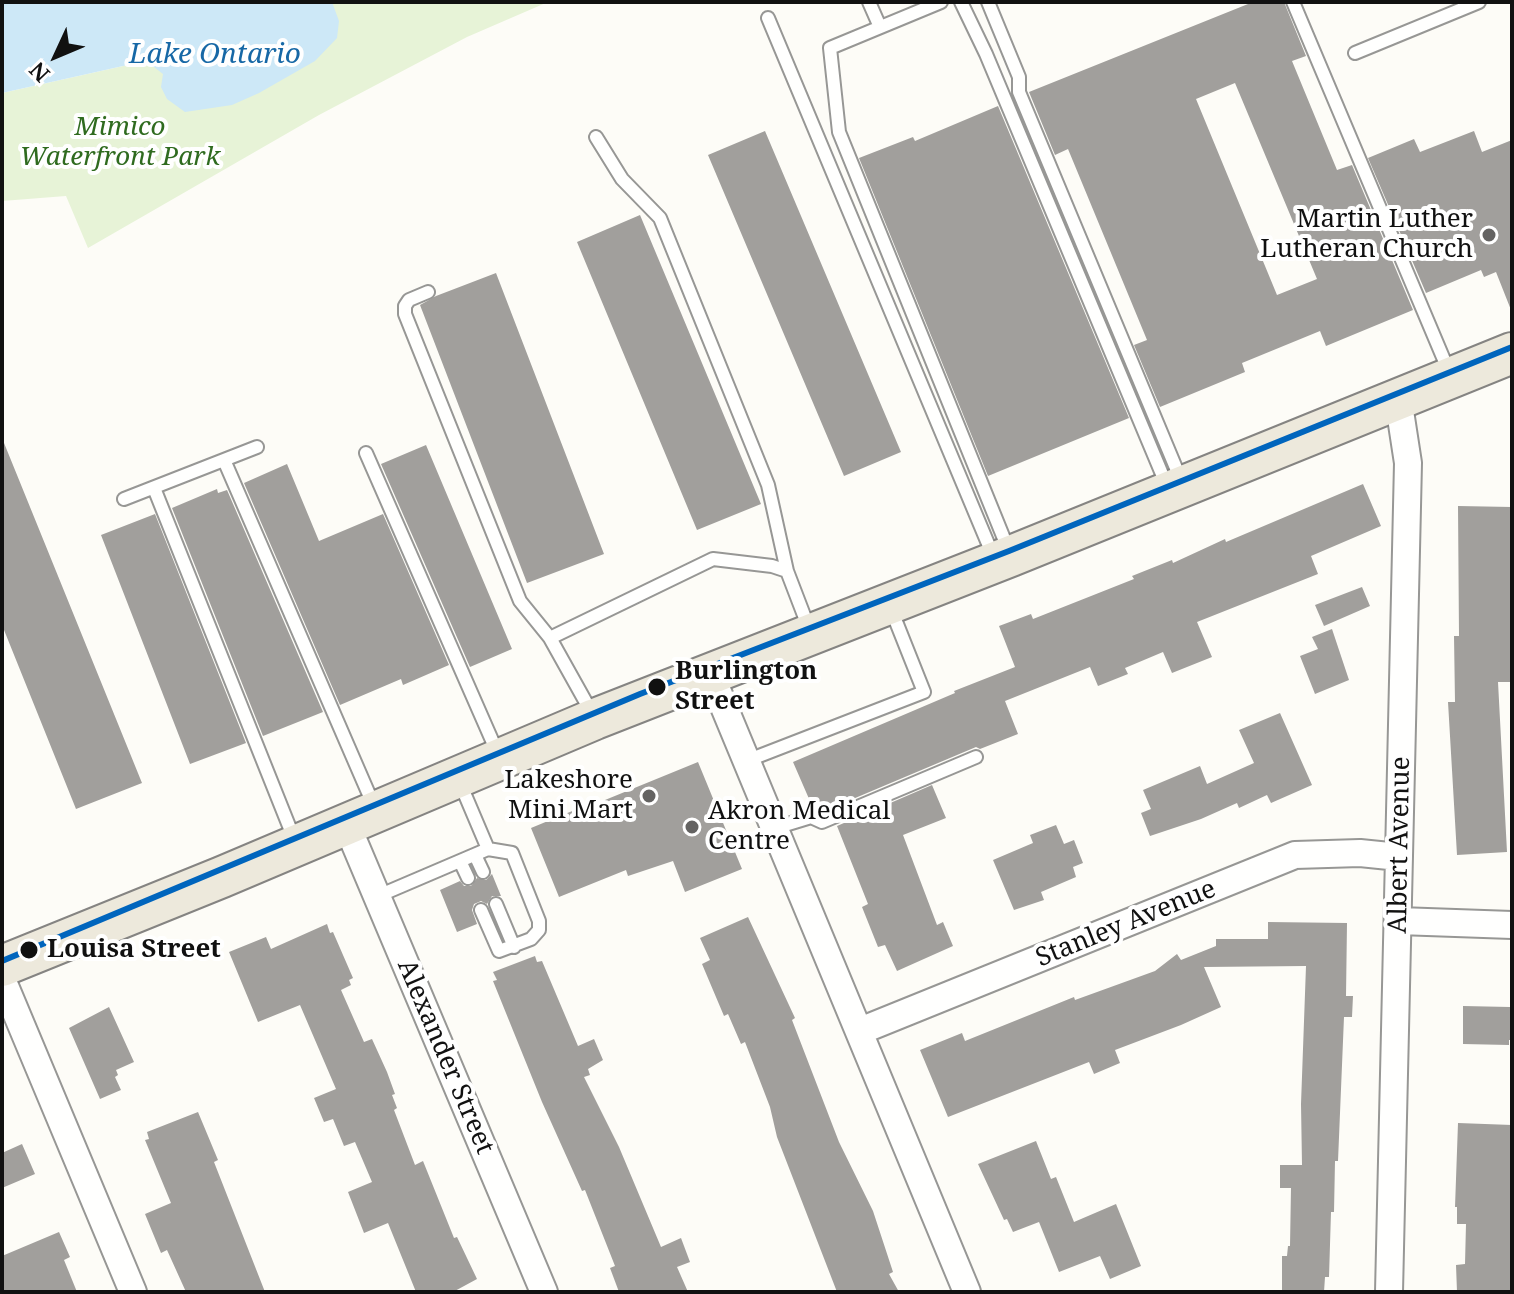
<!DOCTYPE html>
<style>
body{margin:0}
#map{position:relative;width:1514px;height:1294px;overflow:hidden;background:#fdfcf7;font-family:"Noto Serif",serif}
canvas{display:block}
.frame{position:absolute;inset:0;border:4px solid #111;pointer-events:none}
.north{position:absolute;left:16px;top:16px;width:80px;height:80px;-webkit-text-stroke:6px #fff;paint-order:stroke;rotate:226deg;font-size:22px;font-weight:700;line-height:32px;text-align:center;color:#111}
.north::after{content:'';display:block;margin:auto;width:28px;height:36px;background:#111;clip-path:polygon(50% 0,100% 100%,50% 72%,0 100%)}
</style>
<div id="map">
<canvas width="1514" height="1294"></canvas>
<div class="frame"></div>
<div class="north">N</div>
</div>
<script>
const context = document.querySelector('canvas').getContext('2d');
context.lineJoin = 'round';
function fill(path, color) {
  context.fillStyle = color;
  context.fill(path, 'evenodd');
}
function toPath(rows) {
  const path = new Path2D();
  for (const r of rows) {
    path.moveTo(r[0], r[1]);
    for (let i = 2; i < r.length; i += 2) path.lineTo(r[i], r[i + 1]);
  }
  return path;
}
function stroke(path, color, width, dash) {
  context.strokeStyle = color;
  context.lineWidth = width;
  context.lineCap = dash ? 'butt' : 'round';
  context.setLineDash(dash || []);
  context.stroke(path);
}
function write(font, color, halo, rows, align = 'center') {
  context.font = font + ' "Noto Serif",serif';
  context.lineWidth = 8;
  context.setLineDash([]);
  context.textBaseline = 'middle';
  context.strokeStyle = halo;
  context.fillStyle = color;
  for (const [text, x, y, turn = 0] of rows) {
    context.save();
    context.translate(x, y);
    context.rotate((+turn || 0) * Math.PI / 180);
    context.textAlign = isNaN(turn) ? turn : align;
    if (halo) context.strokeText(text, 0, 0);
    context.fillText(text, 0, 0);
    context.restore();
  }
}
fill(toPath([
 [299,2,548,2,467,37,319,115,88,248,66,196,2,201,2,93,141,62,154,67]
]), '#e7f3d7');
fill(toPath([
 [2,2,332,2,339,21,337,38,315,61,259,93,232,105,185,112,167,99,161,87,163,74,154,67,141,62,2,93]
]), '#cde8f7');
fill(toPath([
 [1253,2,1284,2,1306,56,1292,61,1337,170,1352,165,1413,310,1326,346,1320,331,1242,363,1245,372,1160,407,1134,345,1147,340,1068,149,1055,155,1029,92],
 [1235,83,1317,279,1277,295,1196,99],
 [998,106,1129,418,988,476,859,158,913,137,915,141],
 [765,131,901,452,844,476,708,155],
 [1474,131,1482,152,1512,140,1511,310,1496,272,1484,277,1481,270,1426,293,1368,158,1414,139,1420,152],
 [640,215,761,504,697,530,577,242],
 [496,273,604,554,527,583,420,305,436,296],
 [2,438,142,783,76,809,2,625],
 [426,445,512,649,470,667,381,464],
 [287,464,319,541,383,514,449,665,403,685,401,679,340,705,244,483],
 [1363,484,1381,526,1311,556,1318,574,1197,622,1212,657,1172,673,1163,652,1125,668,1128,674,1098,686,1090,667,1005,701,1018,734,980,749,976,747,822,812,813,808,793,762,955,693,954,691,1015,667,999,626,1031,614,1033,619,1134,579,1132,576,1172,560,1173,563,1225,539,1226,542],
 [217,489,218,493,227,490,323,712,263,736,172,508],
 [1458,506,1512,507,1512,682,1498,682,1507,852,1457,855,1448,702,1455,702,1454,636,1459,636],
 [155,514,246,743,190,764,101,535],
 [1362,587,1370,606,1324,626,1315,605],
 [1332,629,1349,680,1315,694,1300,656,1318,649,1312,637],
 [1280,713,1312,785,1271,803,1267,795,1239,808,1237,803,1201,819,1150,836,1141,813,1151,809,1143,790,1200,766,1207,784,1254,763,1239,730],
 [698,762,742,869,685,892,673,861,628,876,626,870,559,897,531,828,582,807,583,809],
 [932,785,946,818,903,835,937,925,943,922,953,946,897,971,885,945,878,947,862,907,868,904,837,826],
 [1056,825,1064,844,1074,840,1083,863,1073,867,1076,877,1041,892,1044,900,1014,910,993,860,1033,843,1030,835],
 [492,874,501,896,492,896,487,904,481,901,474,904,472,910,477,924,457,932,440,890,460,881,464,886,471,886,477,878,486,880],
 [748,917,795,1018,792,1020,839,1142,873,1211,893,1272,889,1274,899,1292,837,1292,777,1137,770,1107,745,1042,741,1044,728,1014,724,1016,702,964,710,960,700,938],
 [1268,922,1347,923,1346,996,1353,996,1352,1017,1344,1017,1338,1161,1335,1161,1334,1212,1331,1212,1329,1277,1325,1277,1324,1292,1282,1292,1282,1256,1287,1256,1288,1246,1290,1246,1291,1188,1280,1188,1280,1165,1302,1165,1301,1104,1306,966,1204,967,1221,1007,1181,1025,1115,1050,1120,1063,1094,1074,1089,1062,948,1117,920,1050,962,1033,965,1041,1074,997,1075,1000,1155,971,1177,954,1181,960,1216,946,1216,939,1268,939],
 [327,924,330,933,333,932,353,978,349,980,351,985,341,990,364,1042,372,1039,387,1072,395,1094,392,1095,397,1108,394,1110,415,1165,423,1161,454,1238,457,1237,477,1279,453,1292,416,1292,388,1223,364,1233,348,1192,372,1182,355,1142,344,1146,333,1119,324,1122,314,1098,336,1089,300,1005,258,1022,229,952,266,937,271,949],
 [535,956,537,962,542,961,578,1046,594,1039,603,1060,588,1069,590,1075,584,1077,619,1147,661,1247,681,1238,690,1262,677,1267,688,1292,619,1292,610,1268,615,1266,585,1190,582,1191,542,1102,493,981,497,980,493,972],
 [1463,1006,1510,1007,1510,1010,1512,1011,1512,1040,1509,1040,1509,1045,1463,1044],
 [109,1007,134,1062,116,1070,118,1075,115,1077,121,1090,100,1099,69,1028],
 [198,1112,218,1160,214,1162,265,1292,186,1292,167,1250,161,1253,145,1214,171,1203,145,1140,149,1139,147,1132],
 [1458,1123,1512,1125,1512,1292,1457,1292,1456,1265,1465,1264,1466,1224,1457,1224,1457,1207,1455,1207],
 [1036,1141,1051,1179,1056,1177,1074,1222,1116,1204,1141,1266,1110,1279,1100,1256,1059,1272,1039,1222,1013,1232,1007,1219,1004,1220,978,1164],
 [22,1144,35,1174,2,1188,2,1153],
 [59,1232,70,1257,64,1260,77,1292,2,1292,2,1256]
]), '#a19f9c');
const lane = toPath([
 [869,2,880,27],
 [941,2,830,48,839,132,1009,551],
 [961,2,986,54,1167,486],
 [988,2,1019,77,1019,92,1181,480],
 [1293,2,1450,374],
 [768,18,994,558],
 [1355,53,1479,2],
 [596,137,622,179,660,218,768,485,787,571],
 [428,292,409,300,405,306,405,314,520,601,550,638,593,715],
 [366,453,498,754],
 [224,460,374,806],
 [154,488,295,841],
 [124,499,257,447],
 [550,638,713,559,772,566,787,571,810,631],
 [746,761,924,692,891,609],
 [460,783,488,849,512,853,539,921,539,930,531,939,499,951,481,910],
 [775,828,811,817,822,822,976,757],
 [475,855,483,872],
 [460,861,468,878],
 [378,896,488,849],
 [496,904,514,947]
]);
const street = toPath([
 [710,673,967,1292],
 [346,823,544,1292],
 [1399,921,1512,925],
 [2,979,133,1292],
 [860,1031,1295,855,1360,853,1399,857],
 [1389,1292,1408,463,1398,398]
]);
const primary = toPath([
 [2,966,222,877,595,719,1011,556,1512,353]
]);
stroke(lane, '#979795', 16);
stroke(street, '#979795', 30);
stroke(primary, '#858482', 44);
stroke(lane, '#fffffe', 12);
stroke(street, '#fffffe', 26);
stroke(primary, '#ede9dc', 40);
stroke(toPath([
 [2,961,640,694,1009,551,1512,347]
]), '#0065bd', 6);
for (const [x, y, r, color] of [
 [1489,235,8,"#646362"],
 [657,687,10,"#111"],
 [649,796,8,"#646362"],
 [692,827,8,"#646362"],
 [29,950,10,"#111"]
]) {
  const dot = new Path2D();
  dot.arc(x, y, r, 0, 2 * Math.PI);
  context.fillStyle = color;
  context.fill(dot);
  stroke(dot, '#fff', 3);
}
write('italic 26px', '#2f6b1f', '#fff', [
 ["Mimico",120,128],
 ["Waterfront Park",120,158]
]);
write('26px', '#111', '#fff', [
 ["Martin Luther",1473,220],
 ["Lutheran Church",1473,250],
 ["Lakeshore",633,781],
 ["Mini Mart",633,811],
 ["Akron Medical",708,812,"left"],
 ["Centre",708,842,"left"]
], 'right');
write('bold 26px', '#111', '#fff', [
 ["Burlington",675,672],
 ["Street",675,702],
 ["Louisa Street",47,950]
], 'left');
write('26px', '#111', '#fff', [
 ["Albert Avenue",1400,845,-89],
 ["Stanley Avenue",1126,924,-22],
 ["Alexander Street",445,1057,67]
]);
write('italic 28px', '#1768a6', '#fff', [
 ["Lake Ontario",215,55]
]);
</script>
